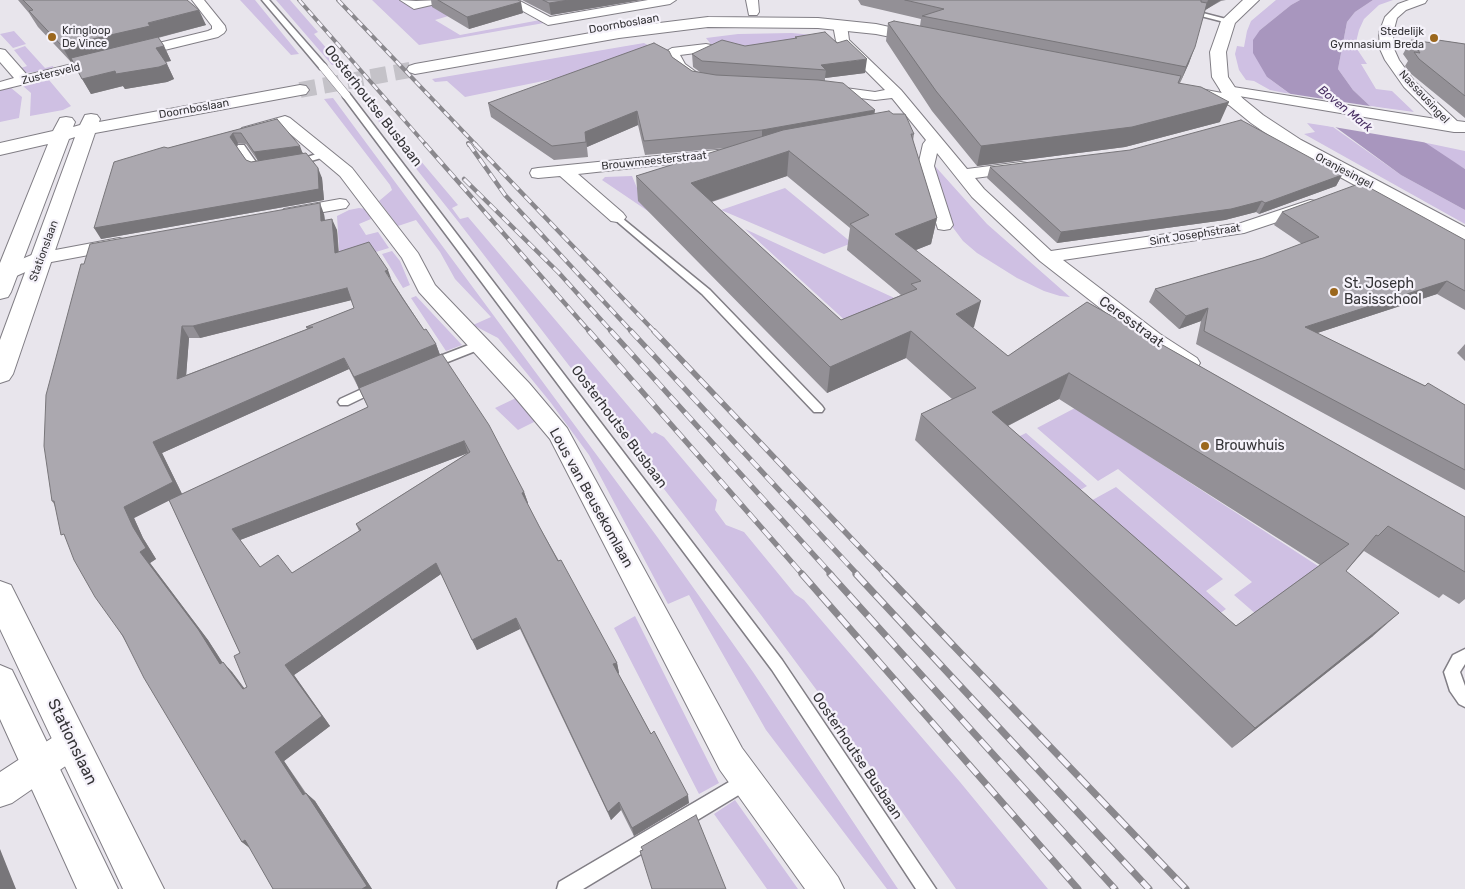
<!DOCTYPE html>
<style>
body{margin:0}
canvas{display:block;background:#e8e5ec}
</style>
<canvas width="1465" height="889"></canvas>
<script>
const context = document.querySelector('canvas').getContext('2d');
context.lineJoin = 'round';
function fill(path, color) {
  context.fillStyle = color;
  context.fill(path, 'evenodd');
}
function toPath(rows) {
  const path = new Path2D();
  for (const r of rows) {
    path.moveTo(r[0], r[1]);
    for (let i = 2; i < r.length; i += 2) path.lineTo(r[i], r[i + 1]);
  }
  return path;
}
function stroke(path, color, width, dash) {
  context.strokeStyle = color;
  context.lineWidth = width;
  context.lineCap = dash ? 'butt' : 'round';
  context.setLineDash(dash || []);
  context.stroke(path);
}
function write(font, color, halo, rows, align = 'center') {
  context.font = font + ' Rubik,sans-serif';
  context.lineWidth = 4.5;
  context.setLineDash([]);
  context.textBaseline = 'middle';
  context.strokeStyle = halo;
  context.fillStyle = color;
  for (const [text, x, y, turn = 0] of rows) {
    context.save();
    context.translate(x, y);
    context.rotate((+turn || 0) * Math.PI / 180);
    context.textAlign = isNaN(turn) ? turn : align;
    if (halo) context.strokeText(text, 0, 0);
    context.fillText(text, 0, 0);
    context.restore();
  }
}
fill(toPath([
 [240,0,255,0,299,54,291,55],
 [276,0,290,0,318,32,314,34,336,59,344,63,332,65],
 [372,0,402,0,411,8,440,0,502,0,435,20,460,35,540,20,544,23,419,45],
 [1276,0,1300,0,1291,5,1260,30,1267,77,1290,94,1270,90,1254,81,1246,80,1239,70,1235,54,1237,46,1244,47,1247,31,1251,21],
 [1373,0,1393,0,1379,5,1364,19,1359,30,1355,46,1367,64,1361,64,1376,89,1392,91,1414,112,1370,106,1353,90,1338,69,1347,22,1355,12],
 [14,31,26,44,13,48,0,34],
 [792,33,813,35,826,41,714,48,706,38,738,34],
 [644,43,657,50,558,78,465,97,447,81,435,82,432,79],
 [25,46,45,68,53,66,54,70,25,73,21,68,27,66,14,50],
 [49,80,71,106,63,110,30,116,31,93,23,86],
 [10,87,22,97,19,118,0,122,0,90],
 [368,91,370,101,458,205,452,208,460,219,468,217,652,434,655,432,664,437,717,500,715,510,726,525,744,532,795,594,804,600,960,782,1048,889,956,889,821,696,761,615,457,220,356,93],
 [333,98,658,538,753,672,898,889,887,889,766,730,689,595,668,604,589,455,551,403,498,338,473,325,491,317,455,279,440,252,416,220,398,226,379,201,392,190,390,185,324,99],
 [1307,123,1333,127,1401,175,1465,210,1465,224,1304,134,1315,132],
 [1422,142,1465,151,1465,169,1445,157],
 [934,165,987,224,1070,297,1060,296,1044,291,1017,278,977,253,963,241,951,225,935,183],
 [632,176,642,200,667,224,602,180,605,177],
 [785,188,852,243,824,254,721,210],
 [359,208,367,209,371,219,359,224,366,235,378,232,389,248,340,263,337,216,349,210],
 [745,229,903,302,849,324],
 [392,251,400,261,410,285,403,288,382,254],
 [416,296,462,345,446,351,411,298],
 [516,398,536,421,518,430,495,408],
 [1075,408,1338,579,1272,628,1234,595,1252,582,1118,469,1098,481,1037,428],
 [1026,433,1087,486,1067,498,1006,443],
 [1116,487,1223,579,1206,591,1226,609,1205,624,1078,508],
 [635,616,719,783,699,794,614,628],
 [735,800,798,889,767,889,714,814]
]), '#cfc0e3');
fill(toPath([
 [1300,0,1373,0,1355,12,1347,22,1338,69,1353,90,1370,106,1465,169,1465,210,1401,175,1267,77,1253,53,1253,40,1260,30,1291,5]
]), '#a896be');
fill(toPath([
 [1285,93,1376,107,1428,143,1328,126]
]), '#e8e5ec');
stroke(toPath([
 [300,90,415,69]
]), '#c4c2c8', 16, [16, 8]);
const service = toPath([
 [262,0,269,0,326,65,326,69,320,69,262,0],
 [1199,12,1230,20,1231,21,1228,23,1197,15,1196,14,1199,12],
 [343,93,349,93,782,660,936,889,916,889,772,670,343,97,343,93],
 [238,145,244,145,258,165,267,165,267,169,253,170,237,147,238,145],
 [325,151,329,154,328,156,294,166,290,163,325,151],
 [617,214,710,290,822,406,824,409,822,412,814,412,702,294,614,219,614,215,617,214],
 [479,341,485,345,483,348,435,367,431,368,425,364,427,361,479,341],
 [377,382,381,383,383,386,381,389,348,405,340,405,338,402,340,399,377,382],
 [1465,649,1465,664,1460,672,1465,686,1465,707,1459,704,1450,691,1444,672,1453,655,1465,649],
 [746,772,752,775,755,781,752,787,583,889,557,889,559,882,746,772]
]);
const minor = toPath([
 [192,0,204,0,225,26,226,30,224,33,218,37,0,90,0,82,14,78,0,62,0,49,5,50,27,75,208,31,212,29,212,26,192,0],
 [400,0,416,1,442,0,440,3,414,9,400,0],
 [503,0,518,0,550,17,648,0,676,0,670,4,548,25,503,0],
 [746,0,758,0,759,12,757,15,749,15,746,0],
 [1409,0,1427,0,1425,3,1406,10,1397,18,1393,33,1394,49,1399,60,1414,81,1457,121,1465,122,1465,132,1454,132,1227,94,1222,93,1220,90,1222,87,1227,86,1436,119,1404,87,1385,60,1380,49,1379,33,1385,17,1398,4,1409,0],
 [840,21,847,25,849,40,901,90,967,169,1021,162,1027,163,1029,167,1027,171,975,178,984,189,1051,251,1241,223,1310,200,1316,201,1319,205,1316,209,1244,233,1063,260,1160,334,1197,358,1200,363,1197,368,1189,370,1181,368,1146,344,1040,261,972,197,937,153,934,166,953,225,950,229,944,230,938,229,918,166,923,144,926,140,892,98,875,100,823,93,818,92,816,89,818,86,823,85,875,92,885,90,836,41,833,25,840,21],
 [706,44,711,45,713,48,711,51,680,55,685,64,707,80,705,83,700,84,683,77,674,69,665,52,672,48,706,44],
 [285,116,290,118,352,168,418,253,435,285,529,383,567,428,742,748,838,877,844,889,805,889,720,770,550,439,513,395,419,292,402,258,340,176,282,127,248,136,242,134,240,131,242,128,285,116],
 [727,149,733,151,735,154,733,157,578,174,623,213,626,217,623,221,617,222,611,221,560,176,538,178,532,177,530,173,532,169,538,168,727,149],
 [340,199,346,200,349,204,346,208,290,218,284,217,281,213,284,209,290,208,340,199],
 [119,238,126,240,128,244,126,248,46,263,14,277,0,280,0,268,34,254,119,238],
 [72,728,83,732,88,743,83,754,12,803,0,807,0,772,61,732,72,728]
]);
const tertiary = toPath([
 [1235,96,1241,97,1263,115,1301,140,1465,227,1465,242,1457,241,1287,148,1251,123,1229,105,1226,101,1229,97,1235,96]
]);
const secondary = toPath([
 [1243,0,1259,0,1235,23,1226,52,1228,77,1244,101,1241,105,1235,106,1179,95,1176,91,1179,87,1185,86,1222,93,1212,77,1210,52,1221,21,1243,0],
 [708,17,818,18,876,24,930,36,933,39,930,42,925,44,876,34,818,28,708,27,619,38,415,74,409,72,407,69,409,66,415,64,619,28,708,17],
 [300,85,306,86,309,90,306,94,95,133,13,374,9,380,0,383,0,340,75,137,69,139,11,292,8,297,0,299,0,263,48,144,0,155,0,143,53,131,60,118,66,117,72,118,75,122,73,127,80,125,85,115,91,114,97,115,100,119,99,122,300,85],
 [0,581,11,585,164,889,123,889,0,629,0,581],
 [0,665,12,670,118,889,77,889,0,719,0,665]
]);
stroke(service, '#817e85', 3);
stroke(minor, '#817e85', 2);
stroke(tertiary, '#817e85', 2);
stroke(secondary, '#817e85', 2);
fill(service, '#fff');
fill(minor, '#fff');
fill(tertiary, '#fff');
fill(secondary, '#fff');
const railFar3 = toPath([
 [299,0,426,145],
 [338,0,476,145],
 [468,143,469,145]
]);
const railFar2 = toPath([
 [425,144,590,332],
 [469,144,505,195,632,332],
 [475,144,655,332],
 [464,179,559,273,612,332]
]);
const railFar1 = toPath([
 [589,331,803,575],
 [611,331,832,575],
 [631,331,858,575],
 [654,331,886,575]
]);
const rail = toPath([
 [802,574,1078,889],
 [830,574,1115,889],
 [856,574,1149,889],
 [885,574,1186,889]
]);
stroke(railFar3, '#8a888d', 4);
stroke(railFar2, '#8a888d', 4.5);
stroke(railFar1, '#8a888d', 5.5);
stroke(rail, '#8a888d', 7);
stroke(railFar3, '#f5f2fa', 2.5, [7]);
stroke(railFar2, '#f5f2fa', 3, [9]);
stroke(railFar1, '#f5f2fa', 4, [11]);
stroke(rail, '#f5f2fa', 5, [14]);
const serviceBridge = toPath([
 [323,67,346,95]
]);
stroke(serviceBridge, '#817e85', 9, []);
stroke(serviceBridge, '#fff', 8);
fill(toPath([
 [18,0,187,0,206,25,158,38,164,46,171,61,166,62,174,79,167,82,125,89,123,86,91,94,73,62,71,62,38,27,29,13],
 [431,0,518,0,523,13,469,29,432,7],
 [522,0,641,0,551,15],
 [858,0,1226,0,1221,1,1205,10,1189,63,1180,83,1220,122,1125,147,977,166,932,111,886,41,888,23,920,26,921,19,861,5],
 [795,37,865,73,825,78,825,81,874,114,914,134,913,141,937,218,931,244,916,250,974,327,972,328,1008,356,1087,302,1465,517,1465,599,1459,604,1443,594,1439,598,1364,551,1346,571,1373,636,1232,748,915,440,921,414,952,399,906,358,827,393,638,201,636,176,726,148,645,155,638,125,587,147,588,157,554,160,491,117,488,103,672,57,692,71,700,72,693,67,692,54,795,39],
 [787,176,850,228,847,250,901,295,841,320,712,202],
 [1059,399,1320,565,1236,626,1008,426],
 [1431,39,1465,44,1465,118,1410,73,1405,66,1408,61,1403,54,1411,40,1429,43],
 [277,119,322,178,324,200,101,239,168,148],
 [238,143,246,144,258,161,251,162,246,160,236,146],
 [990,167,1342,175,1336,186,1259,214,1256,212,1225,220,1057,243,987,178],
 [1282,212,1465,240,1465,310,1437,294,1317,333,1465,405,1465,490,1196,344,1201,321,1179,329,1149,302,1155,289,1263,258,1302,244,1274,225],
 [324,214,325,220,337,230,339,252,392,281,424,330,436,344,440,355,524,492,528,503,527,503,539,526,617,663,619,673,618,673,689,803,634,836,621,810,611,820,520,629,477,650,441,574,294,675,330,726,284,761,306,793,315,801,372,889,273,889,250,848,242,842,66,539,54,504,52,501,46,395],
 [351,300,354,308,306,327,307,329,186,375,189,338,200,338],
 [349,369,368,407,169,500,240,653,247,687,245,689,232,672,222,662,208,640,150,563,156,559,143,538,134,518,182,494,162,453],
 [468,453,356,524,359,531,292,573,260,567,240,540],
 [1465,344,1465,361,1457,353]
]), '#939096');
fill(toPath([
 [569,0,641,0,551,15,549,3],
 [1208,0,1221,0,1204,11],
 [521,2,523,13,469,29,467,17],
 [199,10,206,25,156,38,158,41,71,62,62,46],
 [164,46,171,61,163,62,156,48],
 [1195,47,1189,63,1180,83,1186,67],
 [867,59,865,73,825,78,826,70,821,65],
 [167,64,174,79,167,82,125,89,123,86,91,94,82,79,115,71],
 [1229,102,1220,122,1125,147,977,166,981,146],
 [875,110,873,125,762,144,762,130],
 [637,111,638,125,587,147,585,132],
 [233,133,238,143,235,148,230,137],
 [300,146,304,157,259,163,254,152],
 [789,151,787,176,692,208,691,183],
 [318,168,322,178,324,200,101,239,94,228],
 [1342,175,1336,186,1259,214,1265,203],
 [1262,201,1256,212,1225,220,1057,243,1061,232],
 [320,203,324,214,326,232,321,221],
 [937,218,931,244,893,259,895,234],
 [332,219,337,230,339,265,335,253],
 [388,270,392,281,385,271],
 [1447,281,1437,294,1296,340,1305,327],
 [347,288,352,300,200,338,193,326],
 [981,301,974,327,949,340,956,314],
 [1208,308,1201,321,1179,329,1186,316],
 [182,326,189,338,185,391,177,379],
 [911,331,906,358,827,393,830,367],
 [436,344,440,355,359,389,354,377],
 [344,358,349,369,162,453,182,494,134,518,143,538,156,559,150,563,208,640,230,674,220,664,140,552,133,527,124,507,153,442],
 [1069,373,1059,399,984,438,992,412],
 [464,441,468,453,240,540,232,529],
 [524,492,528,503,525,504,522,493],
 [436,563,441,574,294,675,330,726,284,761,312,804,303,795,275,752,285,665],
 [1399,613,1373,636,1232,748,1255,728],
 [516,618,520,629,477,650,472,640],
 [223,662,232,672,252,699,243,689],
 [617,663,619,673,616,675,613,664],
 [306,793,315,801,372,889,362,889],
 [688,795,689,803,634,836,632,828],
 [619,802,621,810,611,820,608,812],
 [245,840,252,850,242,842],
 [0,849,16,889,0,889]
]), '#78767a');
const building = toPath([
 [23,0,187,0,199,10,148,23,150,26,62,46,29,11,33,10,23,0],
 [438,0,518,0,521,2,467,17,438,0],
 [543,0,569,0,549,3,543,0],
 [905,0,1201,0,1201,2,1207,3,1195,47,1186,67,922,16,944,9,905,0],
 [894,21,1181,76,1178,83,1201,87,1229,102,1132,127,981,146,936,91,888,23,894,21],
 [825,32,837,43,847,40,867,59,821,65,826,70,702,61,692,54,722,40,745,46,797,38,795,37,825,32],
 [158,37,164,46,156,48,167,64,159,67,116,74,115,71,82,79,71,58,158,37],
 [1431,39,1465,44,1465,96,1419,59,1414,52,1420,53,1411,40,1433,43,1431,39],
 [654,43,669,51,672,57,692,71,716,75,818,80,843,83,875,110,762,130,644,141,637,111,585,132,586,142,552,146,488,103,654,43],
 [889,111,893,114,905,114,914,134,911,134,937,218,895,234,981,301,956,314,1008,356,1087,302,1465,517,1465,572,1388,526,1378,536,1376,535,1346,571,1399,613,1255,728,921,414,976,388,911,331,830,367,636,176,783,130,889,111],
 [789,151,869,215,850,224,921,281,911,284,917,289,841,320,691,183,789,151],
 [1069,373,1349,544,1236,626,992,412,1069,373],
 [277,119,300,146,254,152,241,133,233,133,230,137,246,160,251,162,306,153,318,168,319,189,94,228,114,162,164,147,168,148,277,119],
 [1241,120,1342,175,1265,203,1262,201,1231,209,1061,232,990,167,1130,150,1241,120],
 [1361,183,1465,240,1465,291,1447,281,1305,327,1425,386,1428,383,1465,405,1465,470,1204,331,1208,308,1186,316,1155,289,1263,258,1319,237,1282,212,1361,183],
 [320,203,321,221,332,219,335,253,369,242,388,270,385,271,403,299,424,330,426,329,436,344,354,377,344,358,153,442,173,482,124,507,133,527,146,548,140,552,198,629,220,664,223,662,243,689,247,687,234,656,240,653,169,500,368,407,359,388,442,354,489,425,524,492,522,493,539,526,558,561,561,560,617,663,613,664,625,686,651,734,654,731,688,795,632,828,619,802,608,812,516,618,472,640,436,563,285,665,322,716,275,752,303,795,306,793,367,886,362,889,273,889,245,840,242,842,144,678,123,636,95,597,74,560,64,534,61,535,54,501,52,501,44,446,46,395,81,264,84,264,90,244,320,203],
 [347,288,354,308,306,327,313,327,177,379,182,326,193,326,347,288],
 [464,441,470,452,356,524,361,530,292,573,278,555,260,567,232,529,464,441],
 [696,815,726,889,652,889,640,851,643,850,641,847,696,815]
]);
fill(building, '#aba8af');
stroke(building, '#78767a', 1);
for (const [x, y, r, color] of [
 [52,37,5,"#9b671d"],
 [1434,38,5,"#9b671d"],
 [1334,292,5,"#9b671d"],
 [1205,446,5,"#9b671d"]
]) {
  const dot = new Path2D();
  dot.arc(x, y, r, 0, 2 * Math.PI);
  context.fillStyle = color;
  context.fill(dot);
  stroke(dot, '#f5f2fa', 2);
}
write('11px', '#353437', '#f5f2fa', [
 ["Doornboslaan",624,24,-10],
 ["Zustersveld",51,74,-14],
 ["Nassausingel",1424,97,47],
 ["Doornboslaan",194,109,-10],
 ["Brouwmeesterstraat",654,161,-6],
 ["Oranjesingel",1344,171,28],
 ["Sint Josephstraat",1195,235,-9],
 ["Stationslaan",44,251,-70]
]);
write('11px', '#353437', '#f5f2fa', [
 ["Kringloop",62,31],
 ["De Vince",62,44],
 ["Stedelijk",1424,32,"right"],
 ["Gymnasium Breda",1424,45,"right"]
], 'left');
write('italic 12px', '#482f62', '#f5f2fa', [
 ["Boven Mark",1345,109,39]
]);
write('14px', '#353437', '#f5f2fa', [
 ["Oosterhoutse Busbaan",373,106,52],
 ["Ceresstraat",1131,322,36],
 ["Oosterhoutse Busbaan",619,427,53],
 ["Lous van Beusekomlaan",591,498,61],
 ["Oosterhoutse Busbaan",857,756,56]
]);
write('14px', '#353437', '#f5f2fa', [
 ["St. Joseph",1344,284],
 ["Basisschool",1344,300],
 ["Brouwhuis",1215,446]
], 'left');
write('16px', '#353437', '#f5f2fa', [
 ["Stationslaan",72,742,64]
]);
</script>
